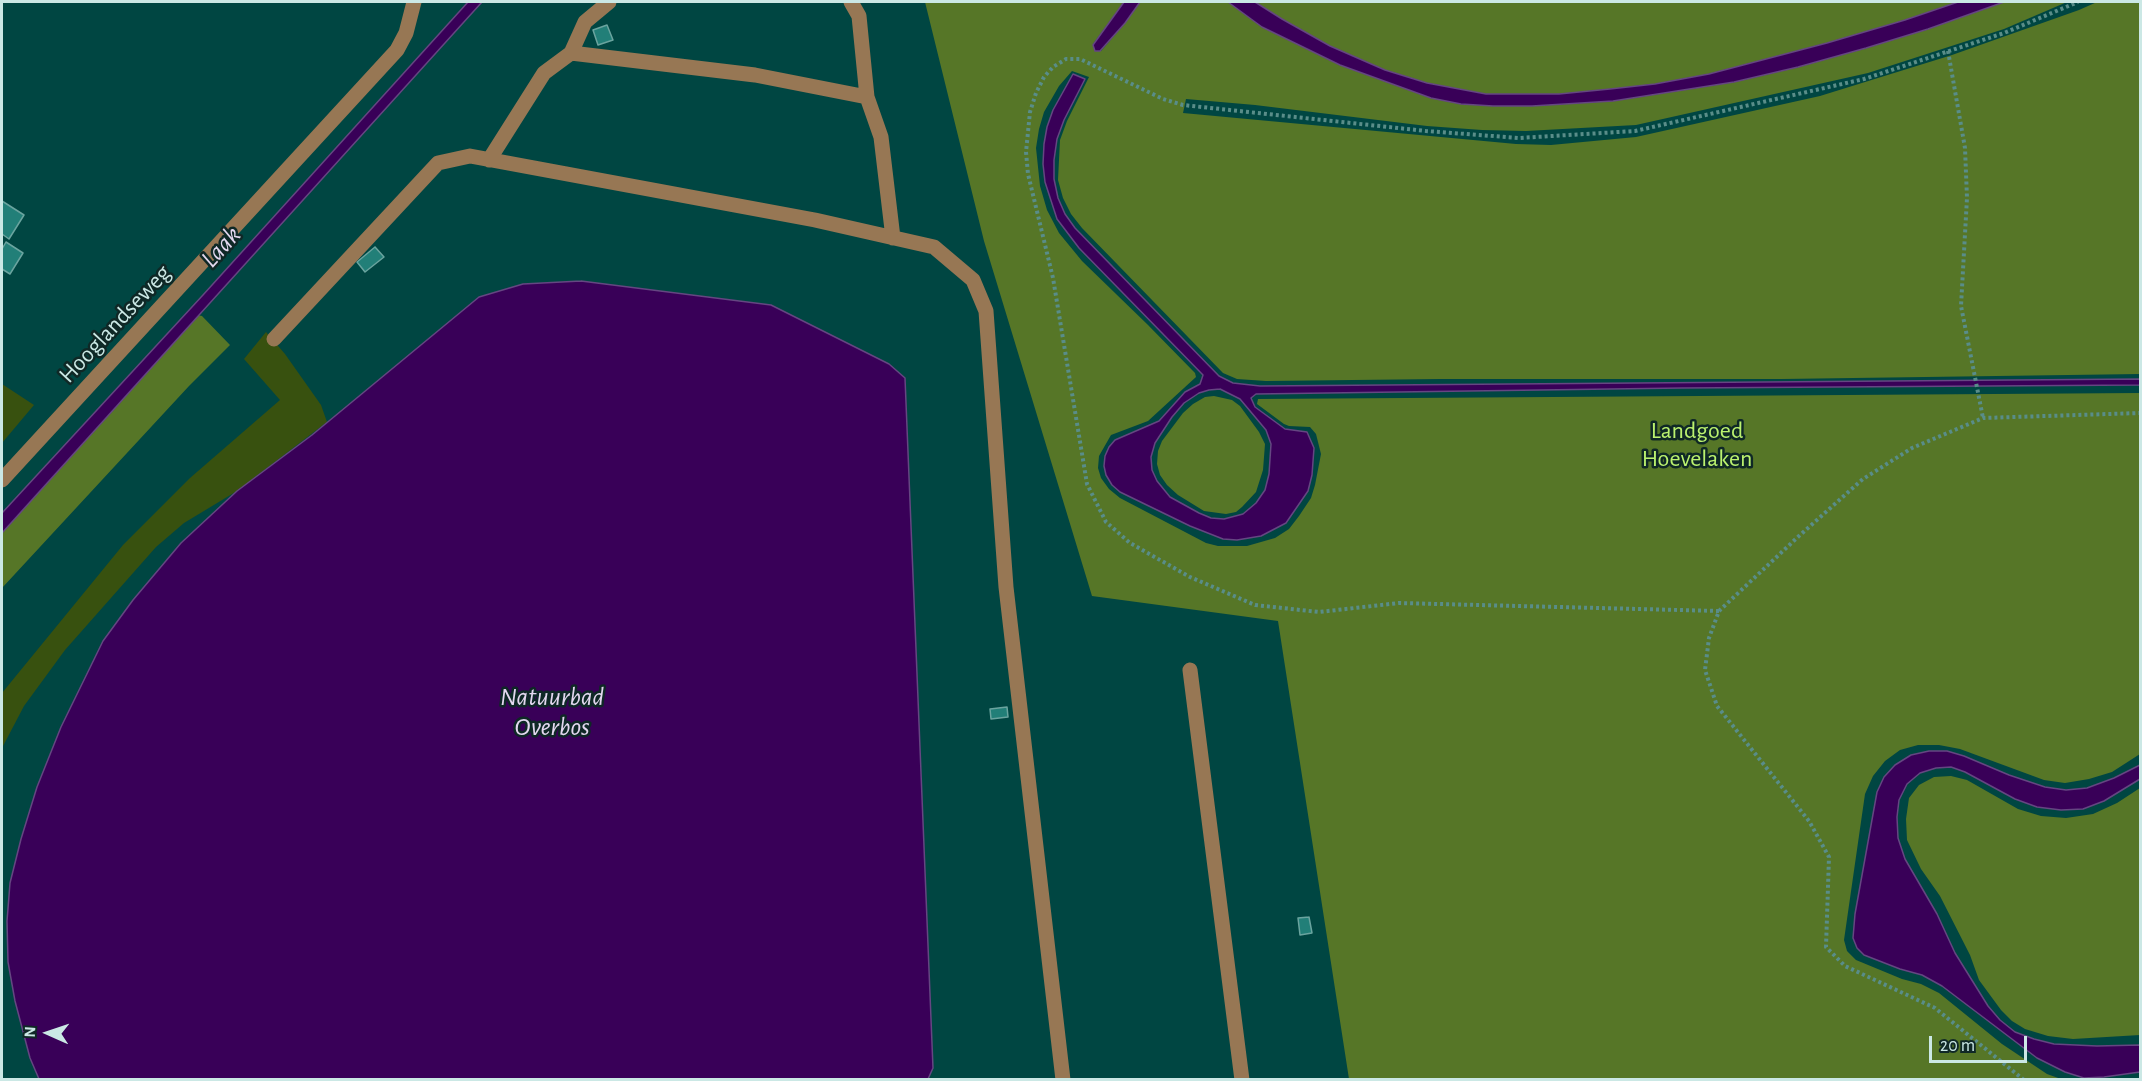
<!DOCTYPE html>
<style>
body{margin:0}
#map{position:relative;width:2142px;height:1081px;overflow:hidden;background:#004642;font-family:"Alegreya Sans",sans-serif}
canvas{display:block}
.frame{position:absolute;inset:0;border:3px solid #cbe8e5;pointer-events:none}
.north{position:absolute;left:18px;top:1003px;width:60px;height:60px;-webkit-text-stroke:4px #0f2826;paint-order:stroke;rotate:273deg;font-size:16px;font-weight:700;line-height:24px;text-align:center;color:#cbe8e5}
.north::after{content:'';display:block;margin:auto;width:21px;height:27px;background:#cbe8e5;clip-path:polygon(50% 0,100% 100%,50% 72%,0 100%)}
.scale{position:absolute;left:1929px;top:1036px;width:98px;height:27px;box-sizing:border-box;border:3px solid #cbe8e5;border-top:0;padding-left:8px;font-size:18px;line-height:21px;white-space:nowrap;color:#cbe8e5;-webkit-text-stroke:4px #0f2826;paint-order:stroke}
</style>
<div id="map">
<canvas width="2142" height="1081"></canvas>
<div class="frame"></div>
<div class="north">N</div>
<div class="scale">20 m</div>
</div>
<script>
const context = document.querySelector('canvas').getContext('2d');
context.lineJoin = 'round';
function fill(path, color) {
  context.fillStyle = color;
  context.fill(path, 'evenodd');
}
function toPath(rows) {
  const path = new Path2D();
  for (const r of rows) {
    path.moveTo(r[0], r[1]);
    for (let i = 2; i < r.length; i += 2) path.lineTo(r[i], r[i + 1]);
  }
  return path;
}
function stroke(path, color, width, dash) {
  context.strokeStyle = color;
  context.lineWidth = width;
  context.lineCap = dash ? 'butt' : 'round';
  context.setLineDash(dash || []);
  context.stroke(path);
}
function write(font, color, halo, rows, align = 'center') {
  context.font = font + ' "Alegreya Sans",sans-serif';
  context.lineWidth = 5;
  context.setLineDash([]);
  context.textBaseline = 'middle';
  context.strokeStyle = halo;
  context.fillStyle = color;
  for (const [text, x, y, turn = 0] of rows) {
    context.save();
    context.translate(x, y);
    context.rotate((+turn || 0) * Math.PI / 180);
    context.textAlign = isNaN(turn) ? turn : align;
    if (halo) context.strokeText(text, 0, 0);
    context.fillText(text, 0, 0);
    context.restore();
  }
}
fill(toPath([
 [266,332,285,354,321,405,327,422,237,491,184,523,156,547,65,650,24,706,2,748,2,693,123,545,190,478,280,400,244,359],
 [2,384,34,405,2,443]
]), '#38510f');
fill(toPath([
 [925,2,1124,2,1093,44,1101,51,1125,23,1140,2,1228,2,1262,27,1281,36,1461,104,1493,106,1532,106,1613,101,1734,82,1798,67,1866,48,1928,29,2004,2,2067,2,2004,29,1868,73,1636,125,1526,131,1482,130,1427,126,1255,105,1186,99,1183,113,1516,144,1551,145,1636,137,1820,96,1952,55,2079,10,2097,2,2140,2,2140,374,1782,379,1440,379,1266,381,1237,379,1223,373,1082,228,1071,214,1063,198,1058,180,1060,140,1067,121,1089,77,1072,71,1059,86,1044,112,1039,129,1036,148,1040,186,1047,210,1059,233,1082,261,1148,325,1195,373,1196,377,1148,421,1111,435,1099,456,1098,468,1101,478,1109,489,1120,498,1206,543,1218,546,1247,546,1275,538,1289,529,1299,516,1311,498,1315,485,1321,454,1316,434,1310,427,1289,426,1284,424,1257,404,1258,399,2140,393,2140,754,2112,772,2089,779,2065,783,2044,780,1960,749,1939,745,1918,745,1900,750,1885,761,1873,776,1865,794,1844,940,1847,951,1856,960,1902,979,1921,984,1939,993,2002,1044,2047,1074,2061,1079,1349,1079,1278,621,1092,596,984,241],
 [1255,2,1958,2,1905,20,1827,43,1709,74,1655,84,1610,89,1559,94,1486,94,1459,90,1427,83,1385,70,1330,46,1282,19],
 [197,315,202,316,230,345,189,386,2,588,2,533],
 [1214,396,1232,400,1240,406,1259,432,1265,444,1263,470,1256,492,1242,507,1236,512,1226,514,1204,511,1178,495,1167,485,1160,475,1157,464,1158,451,1162,441,1183,413,1193,404,1205,397],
 [1951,776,1967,780,2018,809,2041,816,2066,818,2093,814,2117,803,2140,788,2140,1035,2073,1039,2048,1036,2025,1029,2012,1021,2001,1010,1979,980,1970,955,1940,896,1921,869,1907,840,1906,819,1909,798,1919,785,1934,777]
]), '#567627');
const water = toPath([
 [468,2,482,2,2,533,2,513,203,295,468,2],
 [1124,2,1140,2,1125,23,1100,51,1095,51,1093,45,1124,2],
 [1228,2,1255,2,1282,19,1330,46,1385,70,1427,83,1486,94,1559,94,1610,89,1655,84,1709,74,1827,43,1905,20,1958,2,2004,2,1928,29,1866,48,1798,67,1734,82,1613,101,1532,106,1493,106,1461,104,1431,98,1340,65,1262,27,1228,2],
 [1073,74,1085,79,1064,120,1057,139,1054,160,1054,179,1058,198,1065,214,1075,228,1219,376,1233,383,1260,386,2140,379,2140,385,1682,388,1256,394,1251,398,1255,407,1285,429,1307,432,1314,448,1312,475,1308,491,1286,523,1261,536,1237,540,1223,539,1190,526,1120,492,1112,485,1106,475,1104,466,1105,456,1109,447,1115,440,1159,421,1185,392,1200,384,1203,375,1079,248,1057,219,1045,182,1043,164,1044,144,1047,127,1053,110,1073,74],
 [1220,389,1240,399,1266,430,1271,444,1269,474,1265,490,1256,503,1243,514,1224,519,1211,518,1199,513,1170,497,1157,481,1152,470,1151,457,1155,443,1172,417,1184,403,1199,393,1209,390,1220,389],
 [581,281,771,305,889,364,905,378,933,1068,928,1079,39,1079,30,1058,15,1001,8,962,7,921,10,883,21,839,37,787,61,727,103,641,133,600,181,543,237,491,312,435,479,297,523,284,581,281],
 [1929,751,1947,751,1964,756,2009,775,2045,787,2066,790,2087,788,2114,778,2140,765,2140,779,2104,801,2083,809,2061,810,2037,807,2015,799,1965,772,1951,767,1936,768,1920,773,1907,784,1899,800,1897,817,1898,838,1905,859,1937,914,1955,953,1988,1006,2000,1020,2015,1032,2034,1039,2054,1044,2097,1046,2140,1045,2140,1072,2104,1077,2084,1078,2065,1072,2037,1058,1942,986,1922,975,1900,969,1864,955,1857,948,1853,938,1855,914,1877,792,1884,777,1895,765,1911,755,1929,751]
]);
fill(water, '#390058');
stroke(water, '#654682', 1.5);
const building = toPath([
 [607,25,613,40,598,45,593,30,607,25],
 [2,201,24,215,9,239,2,234,2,201],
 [6,242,23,253,10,274,2,269,2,249,6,242],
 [375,247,384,257,365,272,357,262,375,247],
 [1007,707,1008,717,991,719,990,709,1007,707],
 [1309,917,1312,933,1300,935,1298,918,1309,917]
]);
fill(building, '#227f78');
stroke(building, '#6aa49f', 1.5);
stroke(toPath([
 [1948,51,1965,148,1967,198,1961,306,1983,418],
 [1719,611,1399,603,1319,612,1255,605,1190,577,1130,543,1106,522,1087,484,1053,278,1028,174,1026,152,1030,112,1036,93,1044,77,1053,67,1066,59,1080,59,1163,99,1183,105,1426,131,1519,138,1635,131,1864,79,2004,33,2078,2],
 [2024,1080,1935,1008,1845,966,1826,947,1829,857,1809,821,1717,706,1705,670,1709,638,1719,611,1800,535,1863,479,1912,448,1983,418,2140,413]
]), '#598d89', 4, [3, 3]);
stroke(toPath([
 [851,2,859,16,867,97],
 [571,53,585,22,609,2],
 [489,160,544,73,571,53,755,75,867,97,881,137,893,238],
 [274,339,438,163,470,156,815,220,934,247,973,280,986,311,1006,587,1063,1080],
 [2,480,397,50,406,33,414,2],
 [1190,670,1242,1080]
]), '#977754', 15);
write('24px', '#cbe8e5', '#0f2826', [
 ["Hooglandseweg",115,324,-47]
]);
write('24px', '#bbf26f', '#0f2826', [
 ["Landgoed",1697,431],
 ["Hoevelaken",1697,459]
]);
write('italic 26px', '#e4d8f0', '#0f2826', [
 ["Laak",221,247,-48],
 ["Natuurbad",552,697],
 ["Overbos",552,727]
]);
</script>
